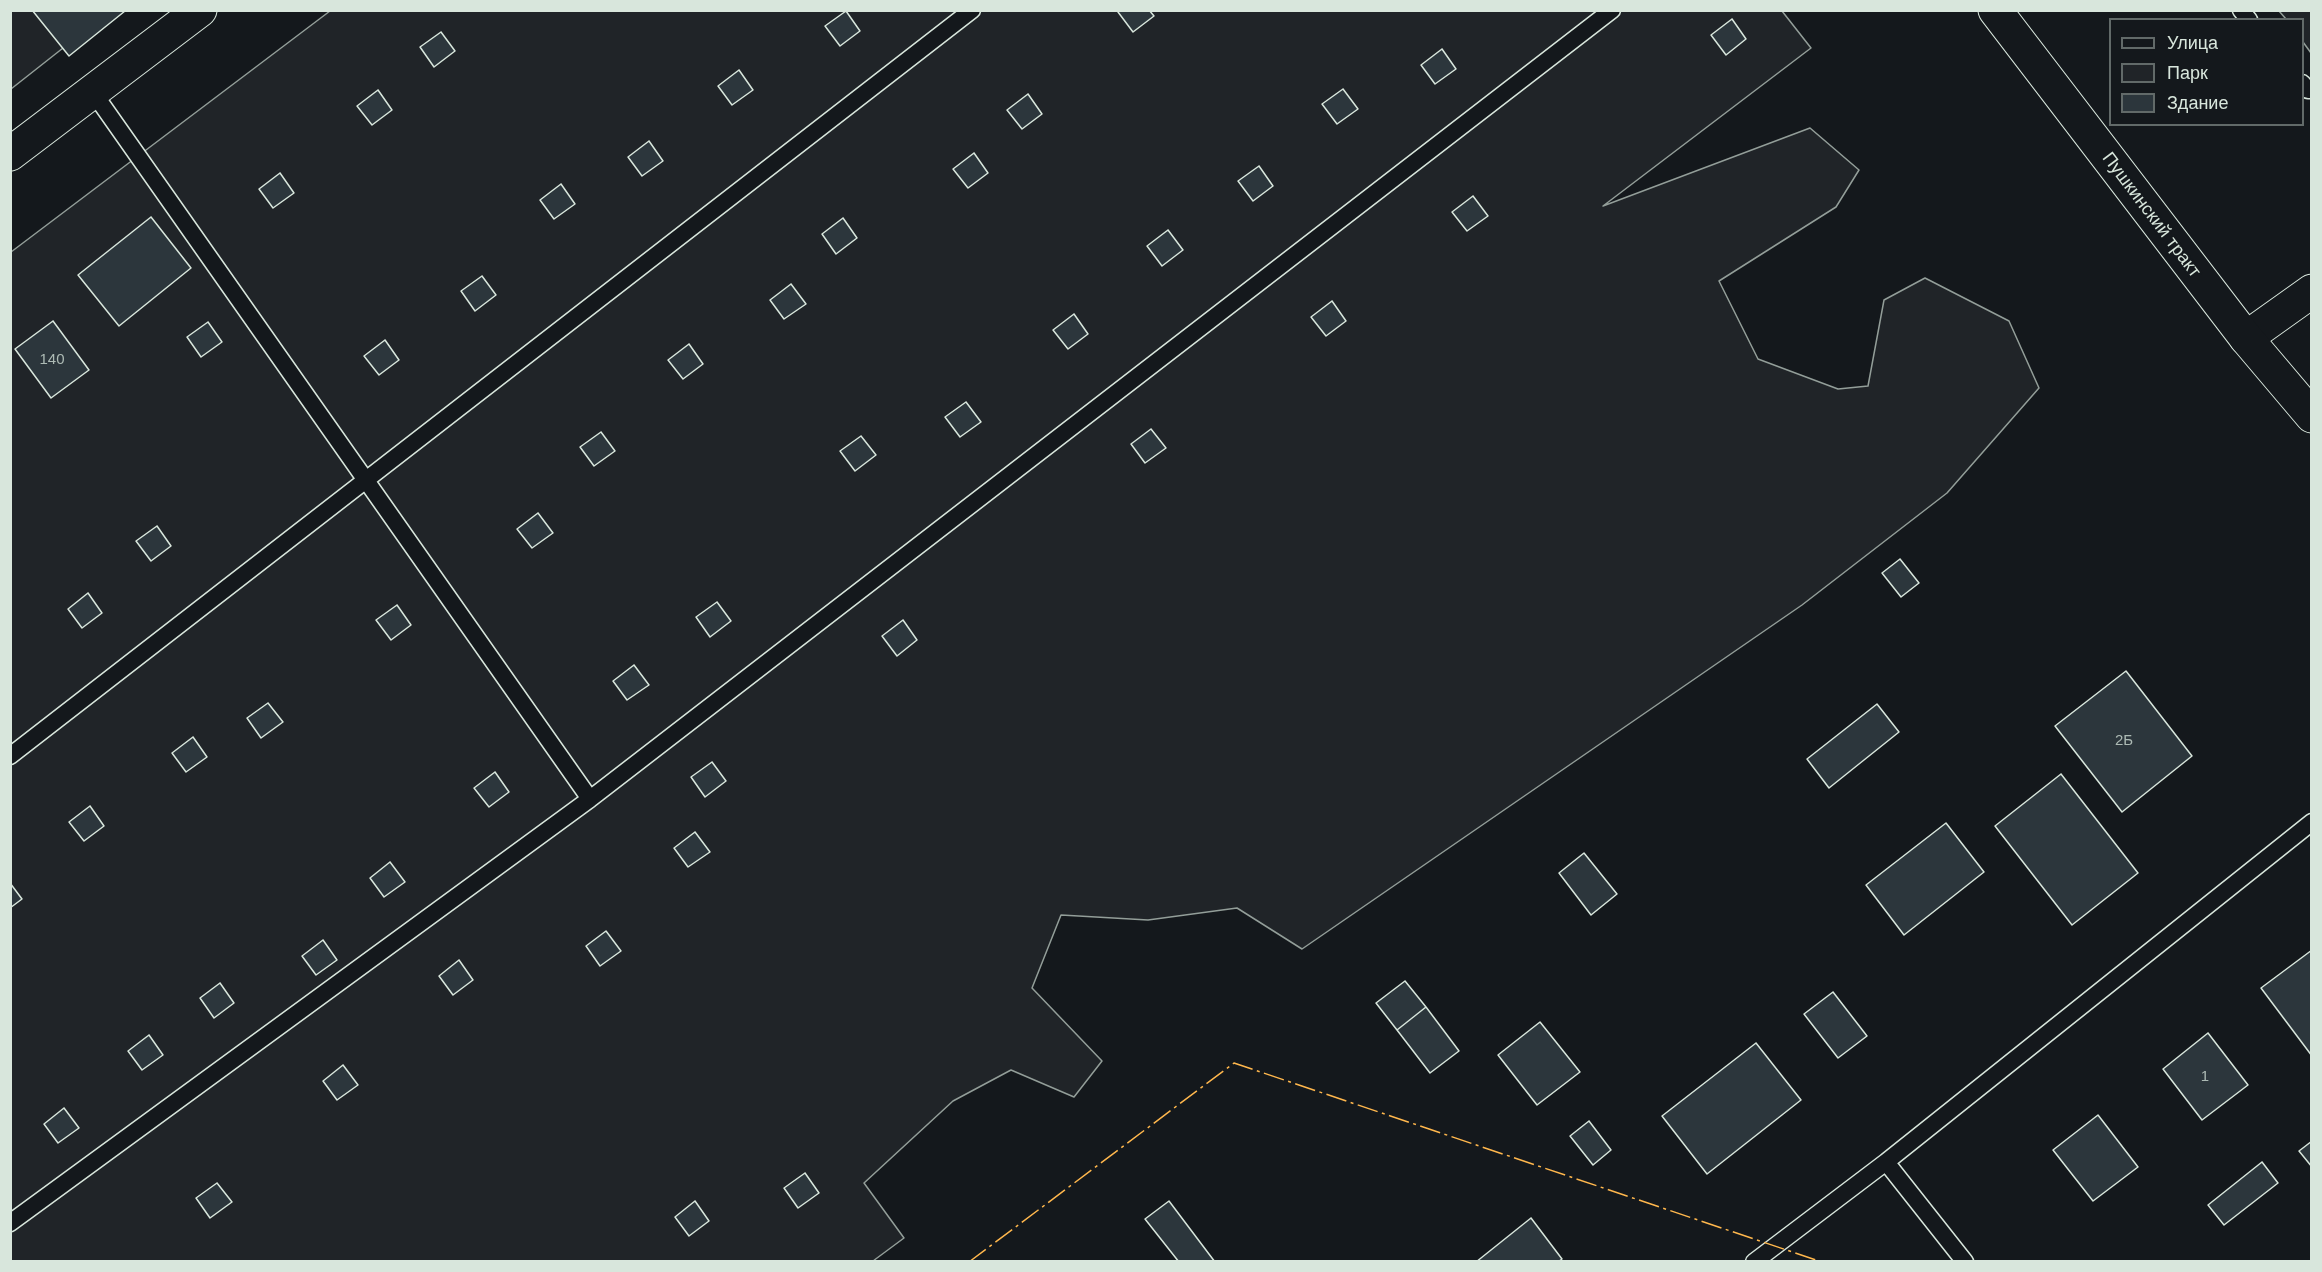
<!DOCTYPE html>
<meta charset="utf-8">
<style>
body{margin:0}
#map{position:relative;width:2322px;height:1272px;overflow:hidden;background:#14181c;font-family:Arial,sans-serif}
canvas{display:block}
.frame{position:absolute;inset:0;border:12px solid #d8e6dc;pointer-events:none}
.legend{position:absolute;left:2109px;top:18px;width:195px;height:108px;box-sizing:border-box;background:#14181c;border:2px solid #626a69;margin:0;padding:8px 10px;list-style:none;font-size:18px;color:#d8e6dc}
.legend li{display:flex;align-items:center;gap:12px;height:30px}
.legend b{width:30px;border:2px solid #626a69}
</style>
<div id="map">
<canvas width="2322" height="1272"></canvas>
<div class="frame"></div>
<ul class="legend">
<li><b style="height:8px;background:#14181c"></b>Улица</li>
<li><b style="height:16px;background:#202428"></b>Парк</li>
<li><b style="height:16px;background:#2c363c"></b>Здание</li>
</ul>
</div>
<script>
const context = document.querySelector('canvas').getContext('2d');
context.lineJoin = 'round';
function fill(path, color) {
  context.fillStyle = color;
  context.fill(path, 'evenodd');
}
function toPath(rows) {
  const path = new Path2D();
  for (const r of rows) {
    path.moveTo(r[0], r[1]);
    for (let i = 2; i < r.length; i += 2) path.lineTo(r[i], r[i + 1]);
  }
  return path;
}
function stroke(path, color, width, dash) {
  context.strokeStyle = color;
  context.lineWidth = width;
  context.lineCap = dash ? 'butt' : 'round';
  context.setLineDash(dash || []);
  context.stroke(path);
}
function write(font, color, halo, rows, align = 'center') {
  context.font = font + ' Arial,sans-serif';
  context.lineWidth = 4.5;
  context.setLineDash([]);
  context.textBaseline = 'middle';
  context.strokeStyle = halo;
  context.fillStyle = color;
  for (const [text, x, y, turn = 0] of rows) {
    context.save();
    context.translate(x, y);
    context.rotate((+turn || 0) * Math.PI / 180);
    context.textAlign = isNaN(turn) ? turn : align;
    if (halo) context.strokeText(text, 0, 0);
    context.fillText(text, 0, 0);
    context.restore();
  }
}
const green = toPath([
 [11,11,110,11,11,89,11,11],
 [330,11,1782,11,1811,48,1603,206,1810,128,1859,170,1836,207,1719,281,1758,359,1838,389,1868,386,1884,300,1925,278,2009,321,2039,388,1947,493,1802,605,1302,949,1237,908,1148,920,1061,915,1032,988,1102,1061,1074,1097,1011,1070,953,1101,864,1183,904,1238,873,1261,11,1262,11,252,330,11],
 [2279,11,2311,11,2311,53,2303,42,2302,20,2286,19,2279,11]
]);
fill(green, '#202428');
stroke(green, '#939e99', 1.5);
const building = toPath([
 [32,10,125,10,125,11,69,56,32,10],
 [1120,10,1149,10,1154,16,1133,32,1118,12,1120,10],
 [846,11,860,31,840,46,825,26,846,11],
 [1732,19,1746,39,1726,55,1711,35,1732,19],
 [441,32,455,51,434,67,420,47,441,32],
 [1442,49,1456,69,1435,84,1421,65,1442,49],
 [739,70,753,90,732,105,718,86,739,70],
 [1343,89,1358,109,1337,124,1322,104,1343,89],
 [378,90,392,110,372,125,357,106,378,90],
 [1028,94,1042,114,1022,129,1007,110,1028,94],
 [649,141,663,161,642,176,628,157,649,141],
 [974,153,988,173,968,188,953,169,974,153],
 [1259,166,1273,186,1253,201,1238,181,1259,166],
 [280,173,294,193,273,208,259,189,280,173],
 [561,184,575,204,554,219,540,200,561,184],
 [1473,196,1488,216,1467,231,1452,212,1473,196],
 [151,217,191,268,119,326,78,275,151,217],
 [843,218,857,238,836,254,822,234,843,218],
 [1168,230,1183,250,1162,266,1147,246,1168,230],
 [482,276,496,295,475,311,461,291,482,276],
 [791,284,806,304,784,319,770,300,791,284],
 [1332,301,1346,321,1326,336,1311,317,1332,301],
 [1074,314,1088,334,1068,349,1053,330,1074,314],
 [53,321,89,370,51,398,15,349,53,321],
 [208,322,222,342,201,357,187,337,208,322],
 [385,340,399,360,379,375,364,356,385,340],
 [689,344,703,364,683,379,668,360,689,344],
 [966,402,981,422,960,437,945,417,966,402],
 [1151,429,1166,448,1145,463,1131,444,1151,429],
 [601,432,615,451,594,466,580,447,601,432],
 [861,436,876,455,855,471,840,451,861,436],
 [538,513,553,533,532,548,517,529,538,513],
 [157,526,171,546,151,561,136,541,157,526],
 [1900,559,1919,583,1901,597,1882,573,1900,559],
 [88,593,102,613,82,628,68,609,88,593],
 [717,602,731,621,710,637,696,617,717,602],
 [397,605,411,625,391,640,376,620,397,605],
 [903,620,917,640,897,656,882,636,903,620],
 [634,665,649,685,627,700,613,681,634,665],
 [2126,671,2192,756,2122,812,2055,726,2126,671],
 [268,703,283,722,261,738,247,718,268,703],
 [1877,704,1899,732,1829,788,1807,759,1877,704],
 [193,737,207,757,186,772,172,753,193,737],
 [712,762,726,781,705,797,691,777,712,762],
 [495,772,509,792,489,807,474,788,495,772],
 [2061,774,2138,873,2072,925,1995,826,2061,774],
 [90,806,104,826,84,841,69,822,90,806],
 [1946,823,1984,872,1904,935,1866,885,1946,823],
 [695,832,710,852,688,867,674,848,695,832],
 [1584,853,1617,894,1591,915,1559,873,1584,853],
 [390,862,405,882,384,897,370,878,390,862],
 [10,883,22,899,10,908,10,883],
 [606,931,621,951,600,966,586,946,606,931],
 [323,940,337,960,316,975,302,956,323,940],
 [2312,950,2312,1056,2261,988,2312,950],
 [459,960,473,980,453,995,439,976,459,960],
 [1405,981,1426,1007,1397,1030,1376,1003,1405,981],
 [220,983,234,1003,214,1018,200,998,220,983],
 [1833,992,1867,1036,1838,1058,1804,1014,1833,992],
 [1426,1007,1459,1051,1430,1073,1397,1030,1426,1007],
 [1540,1022,1580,1072,1537,1105,1498,1055,1540,1022],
 [2208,1033,2248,1085,2202,1120,2163,1069,2208,1033],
 [149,1035,163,1055,142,1070,128,1051,149,1035],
 [1756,1043,1801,1100,1707,1174,1662,1116,1756,1043],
 [343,1065,358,1085,337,1100,323,1081,343,1065],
 [64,1108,79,1128,58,1143,44,1124,64,1108],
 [2098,1115,2138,1167,2093,1201,2053,1150,2098,1115],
 [1589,1121,1611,1150,1593,1165,1570,1136,1589,1121],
 [2312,1141,2312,1167,2299,1151,2312,1141],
 [2262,1162,2278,1183,2224,1225,2208,1205,2262,1162],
 [805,1173,819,1193,798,1208,784,1188,805,1173],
 [217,1183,232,1202,210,1218,196,1198,217,1183],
 [695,1201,709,1221,689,1236,675,1217,695,1201],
 [1169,1201,1215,1262,1179,1262,1145,1219,1169,1201],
 [1531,1218,1562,1259,1558,1262,1476,1262,1531,1218]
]);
fill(building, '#2c363c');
stroke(building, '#d8e6dc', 1.5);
const service = toPath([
 [2241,10,2249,20],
 [2302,83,2308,90,2312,90],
 [93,92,590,799],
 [10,756,972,10],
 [1886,1162,1965,1262],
 [10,1223,590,799,1612,10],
 [1754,1262,1886,1162,2312,822]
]);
const minor = toPath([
 [2246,338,2312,291]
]);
const secondary = toPath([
 [10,154,200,10]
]);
const primary = toPath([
 [1995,10,2246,338,2312,416]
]);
stroke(service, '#d8e6dc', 19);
stroke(minor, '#d8e6dc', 35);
stroke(secondary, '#d8e6dc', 35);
stroke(primary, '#d8e6dc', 35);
stroke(service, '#14181c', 16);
stroke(minor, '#14181c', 33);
stroke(secondary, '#14181c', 33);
stroke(primary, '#14181c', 33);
stroke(toPath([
 [969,1262,1234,1063,1822,1262]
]), '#ffb74d', 1.5, [21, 4.5, 3, 4.5]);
write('15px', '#adbab4', null, [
 ["140",52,360],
 ["2Б",2124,741],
 ["1",2205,1077]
]);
write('18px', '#d8e6dc', '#14181c', [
 ["Пушкинский тракт",2151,215,53]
]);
</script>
